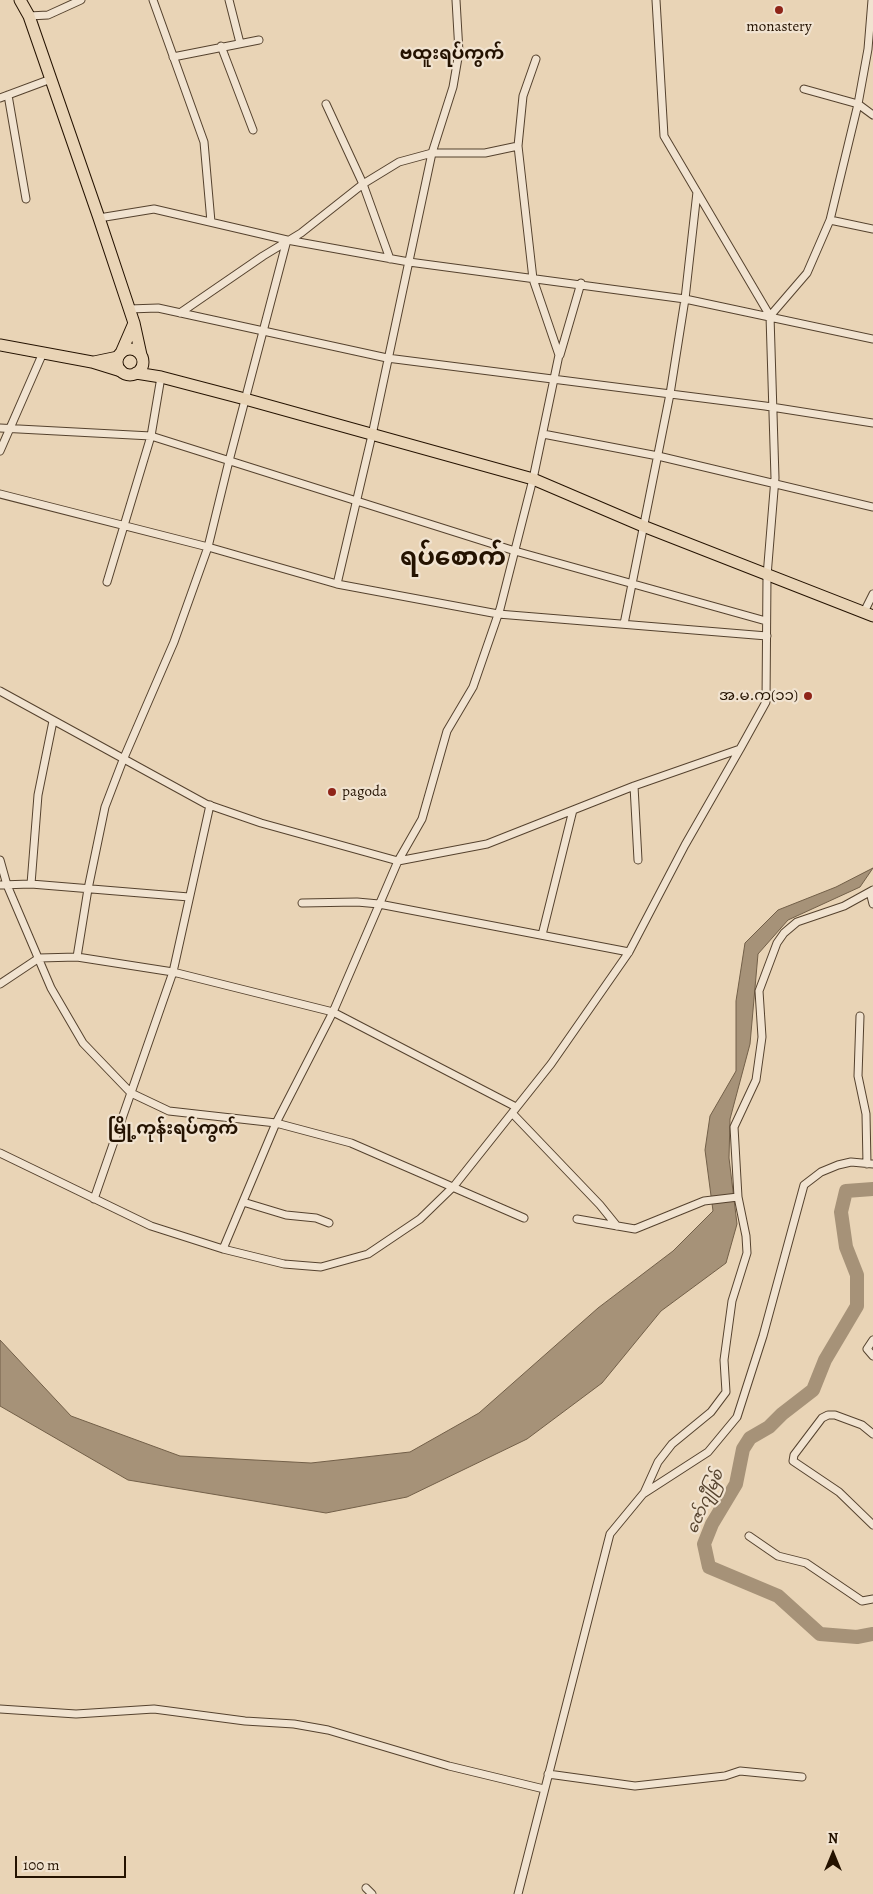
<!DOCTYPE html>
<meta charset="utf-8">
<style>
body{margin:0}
#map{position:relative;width:873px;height:1894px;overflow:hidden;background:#e9d4b6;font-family:Alegreya,serif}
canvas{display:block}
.north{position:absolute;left:808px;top:1829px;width:50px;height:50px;-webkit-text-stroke:4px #f1e3d0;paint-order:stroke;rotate:0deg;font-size:14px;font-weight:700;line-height:20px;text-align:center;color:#241200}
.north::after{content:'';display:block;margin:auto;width:18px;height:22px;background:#241200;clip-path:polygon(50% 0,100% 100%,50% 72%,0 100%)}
.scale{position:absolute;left:15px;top:1856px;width:111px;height:22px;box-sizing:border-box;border:2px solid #241200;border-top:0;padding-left:6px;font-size:15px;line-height:18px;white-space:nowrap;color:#241200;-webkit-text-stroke:4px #f1e3d0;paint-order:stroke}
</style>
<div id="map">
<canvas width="873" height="1894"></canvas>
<div class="north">N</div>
<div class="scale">100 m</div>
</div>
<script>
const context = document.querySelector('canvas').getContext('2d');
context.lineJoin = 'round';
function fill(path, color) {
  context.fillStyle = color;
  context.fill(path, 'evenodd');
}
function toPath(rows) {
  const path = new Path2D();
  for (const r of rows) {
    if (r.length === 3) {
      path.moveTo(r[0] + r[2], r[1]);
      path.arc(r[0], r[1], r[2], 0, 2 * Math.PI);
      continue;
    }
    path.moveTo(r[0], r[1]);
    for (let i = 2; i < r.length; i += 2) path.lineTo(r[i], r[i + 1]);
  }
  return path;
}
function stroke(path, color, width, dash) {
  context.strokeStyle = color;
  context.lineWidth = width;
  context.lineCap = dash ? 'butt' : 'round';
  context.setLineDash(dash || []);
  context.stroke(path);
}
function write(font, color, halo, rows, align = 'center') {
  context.font = font + ' Alegreya,"Noto Sans Myanmar",serif';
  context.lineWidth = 4.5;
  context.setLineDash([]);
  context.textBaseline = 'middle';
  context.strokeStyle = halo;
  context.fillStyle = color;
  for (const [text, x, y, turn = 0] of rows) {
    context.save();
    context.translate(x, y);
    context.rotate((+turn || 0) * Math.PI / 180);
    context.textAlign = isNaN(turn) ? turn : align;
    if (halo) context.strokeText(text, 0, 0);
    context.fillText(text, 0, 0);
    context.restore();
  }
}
const water = toPath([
 [873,868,860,887,788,920,758,954,750,1044,730,1119,729,1158,737,1224,726,1263,661,1311,602,1383,527,1439,407,1497,326,1513,128,1480,0,1406,0,1340,71,1416,180,1456,311,1463,410,1452,479,1413,598,1308,673,1251,713,1211,705,1150,710,1116,736,1071,736,1001,745,943,778,910,836,887,873,868]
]);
fill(water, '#a69278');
stroke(water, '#725f48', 1);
stroke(toPath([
 [873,1189,846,1191,841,1212,846,1247,857,1275,857,1306,825,1360,813,1390,782,1414,769,1427,750,1438,743,1449,736,1484,712,1524,704,1544,709,1567,778,1596,820,1634,857,1637,873,1634]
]), '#a69278', 14);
const minor = toPath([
 [153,0,204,142,211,222],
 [229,0,240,43],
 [29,16,48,15,81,0],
 [221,46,253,130],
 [173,57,259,40],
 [804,89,858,104,873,115],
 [8,95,26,199],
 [0,98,51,79],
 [326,104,363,184,390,259],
 [99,218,154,209,287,240,409,262,685,299,873,339],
 [830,220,873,229],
 [129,309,158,308,387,358,765,406,873,423],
 [180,313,263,256,301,233,363,184,399,162,432,153,485,153,518,146],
 [770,316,807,273,830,220,858,104,868,49,872,0],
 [560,355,581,283],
 [0,428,151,436,515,551,766,621],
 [543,434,658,456,873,507],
 [0,451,42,355],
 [0,494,208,547,337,584,498,614,767,636],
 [107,582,151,436,161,377],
 [337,584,372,435,432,153,453,87,459,52,456,0],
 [864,612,873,594],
 [624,624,670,394,685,299,697,192],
 [0,691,206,804,261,823,398,861,487,844,634,786,740,749,766,702,767,576,775,478,770,316,664,136,656,0],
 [634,786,638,860],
 [0,860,7,885,51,988,83,1043,131,1093,169,1111,276,1123,351,1143,524,1218],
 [31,884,38,795,53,721],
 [0,885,31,884,189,897],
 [870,892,873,904],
 [302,903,357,902,379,904,629,952],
 [542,935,573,810],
 [77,957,88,889,105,807,123,760,174,642,208,547,229,461,287,240],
 [0,984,39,958,77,957,173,972,333,1012,516,1107],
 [860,1016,858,1076,866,1114,867,1164],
 [512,1113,600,1205,617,1226],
 [0,1153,151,1226,223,1249,284,1264,321,1267,368,1254,420,1219,454,1186,551,1064,629,952,685,845,740,749],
 [94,1199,173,972,210,805],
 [243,1202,286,1215,316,1218,329,1223],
 [577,1219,635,1229,704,1201,738,1197],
 [223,1249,276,1123,333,1012,398,861,422,819,447,731,473,687,500,609,533,479,559,355,533,279,518,146,523,96,536,59],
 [873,1340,867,1349,873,1356],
 [873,1434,862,1425,835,1415,828,1415,822,1418,794,1455,793,1461,839,1492,873,1525],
 [644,1493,658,1462,672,1444,711,1412,726,1392,724,1360,732,1301,747,1253,746,1236,738,1197,734,1127,756,1080,762,1037,759,991,777,943,784,933,797,922,844,906,873,890],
 [749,1536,778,1556,806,1563,862,1601,873,1599],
 [0,1709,76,1714,154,1709,245,1721,294,1724,328,1730,449,1766,544,1789],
 [548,1774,635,1786,725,1776,740,1771,802,1777],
 [366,1888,372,1894],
 [518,1894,610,1534,643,1494,708,1452,737,1417,763,1336,804,1185,821,1172,838,1165,851,1162,873,1164]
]);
const primary = toPath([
 [0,345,92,362,121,371],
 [94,362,118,357]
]);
const trunk = toPath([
 [20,0,29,16,99,218,134,323,141,355],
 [130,362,13],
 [121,353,134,323],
 [136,373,161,377,245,399,533,479,643,526,873,616]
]);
stroke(minor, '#55422e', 9);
stroke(primary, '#241200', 13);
stroke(trunk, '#241200', 13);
stroke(minor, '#f1e3d0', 7);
stroke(primary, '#e9d4b6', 11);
stroke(trunk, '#e9d4b6', 11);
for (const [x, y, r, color] of [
 [779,10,5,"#8f2418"],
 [808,696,5,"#8f2418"],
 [332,792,5,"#8f2418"]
]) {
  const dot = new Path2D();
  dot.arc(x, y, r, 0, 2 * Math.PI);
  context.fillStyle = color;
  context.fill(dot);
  stroke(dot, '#f1e3d0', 2);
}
write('15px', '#241200', '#f1e3d0', [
 ["monastery",779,27],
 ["အ.မ.က(၁၁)",798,696,"right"],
 ["pagoda",342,792,"left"]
]);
write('italic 16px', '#584530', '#f1e3d0', [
 ["ဇော်ဂျီမြစ်",706,1502,-66]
]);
write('bold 18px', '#241200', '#f1e3d0', [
 ["ဗထူးရပ်ကွက်",452,55],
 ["မြို့ကုန်းရပ်ကွက်",173,1130]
]);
write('bold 25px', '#241200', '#f1e3d0', [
 ["ရပ်စောက်",453,559]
]);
</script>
